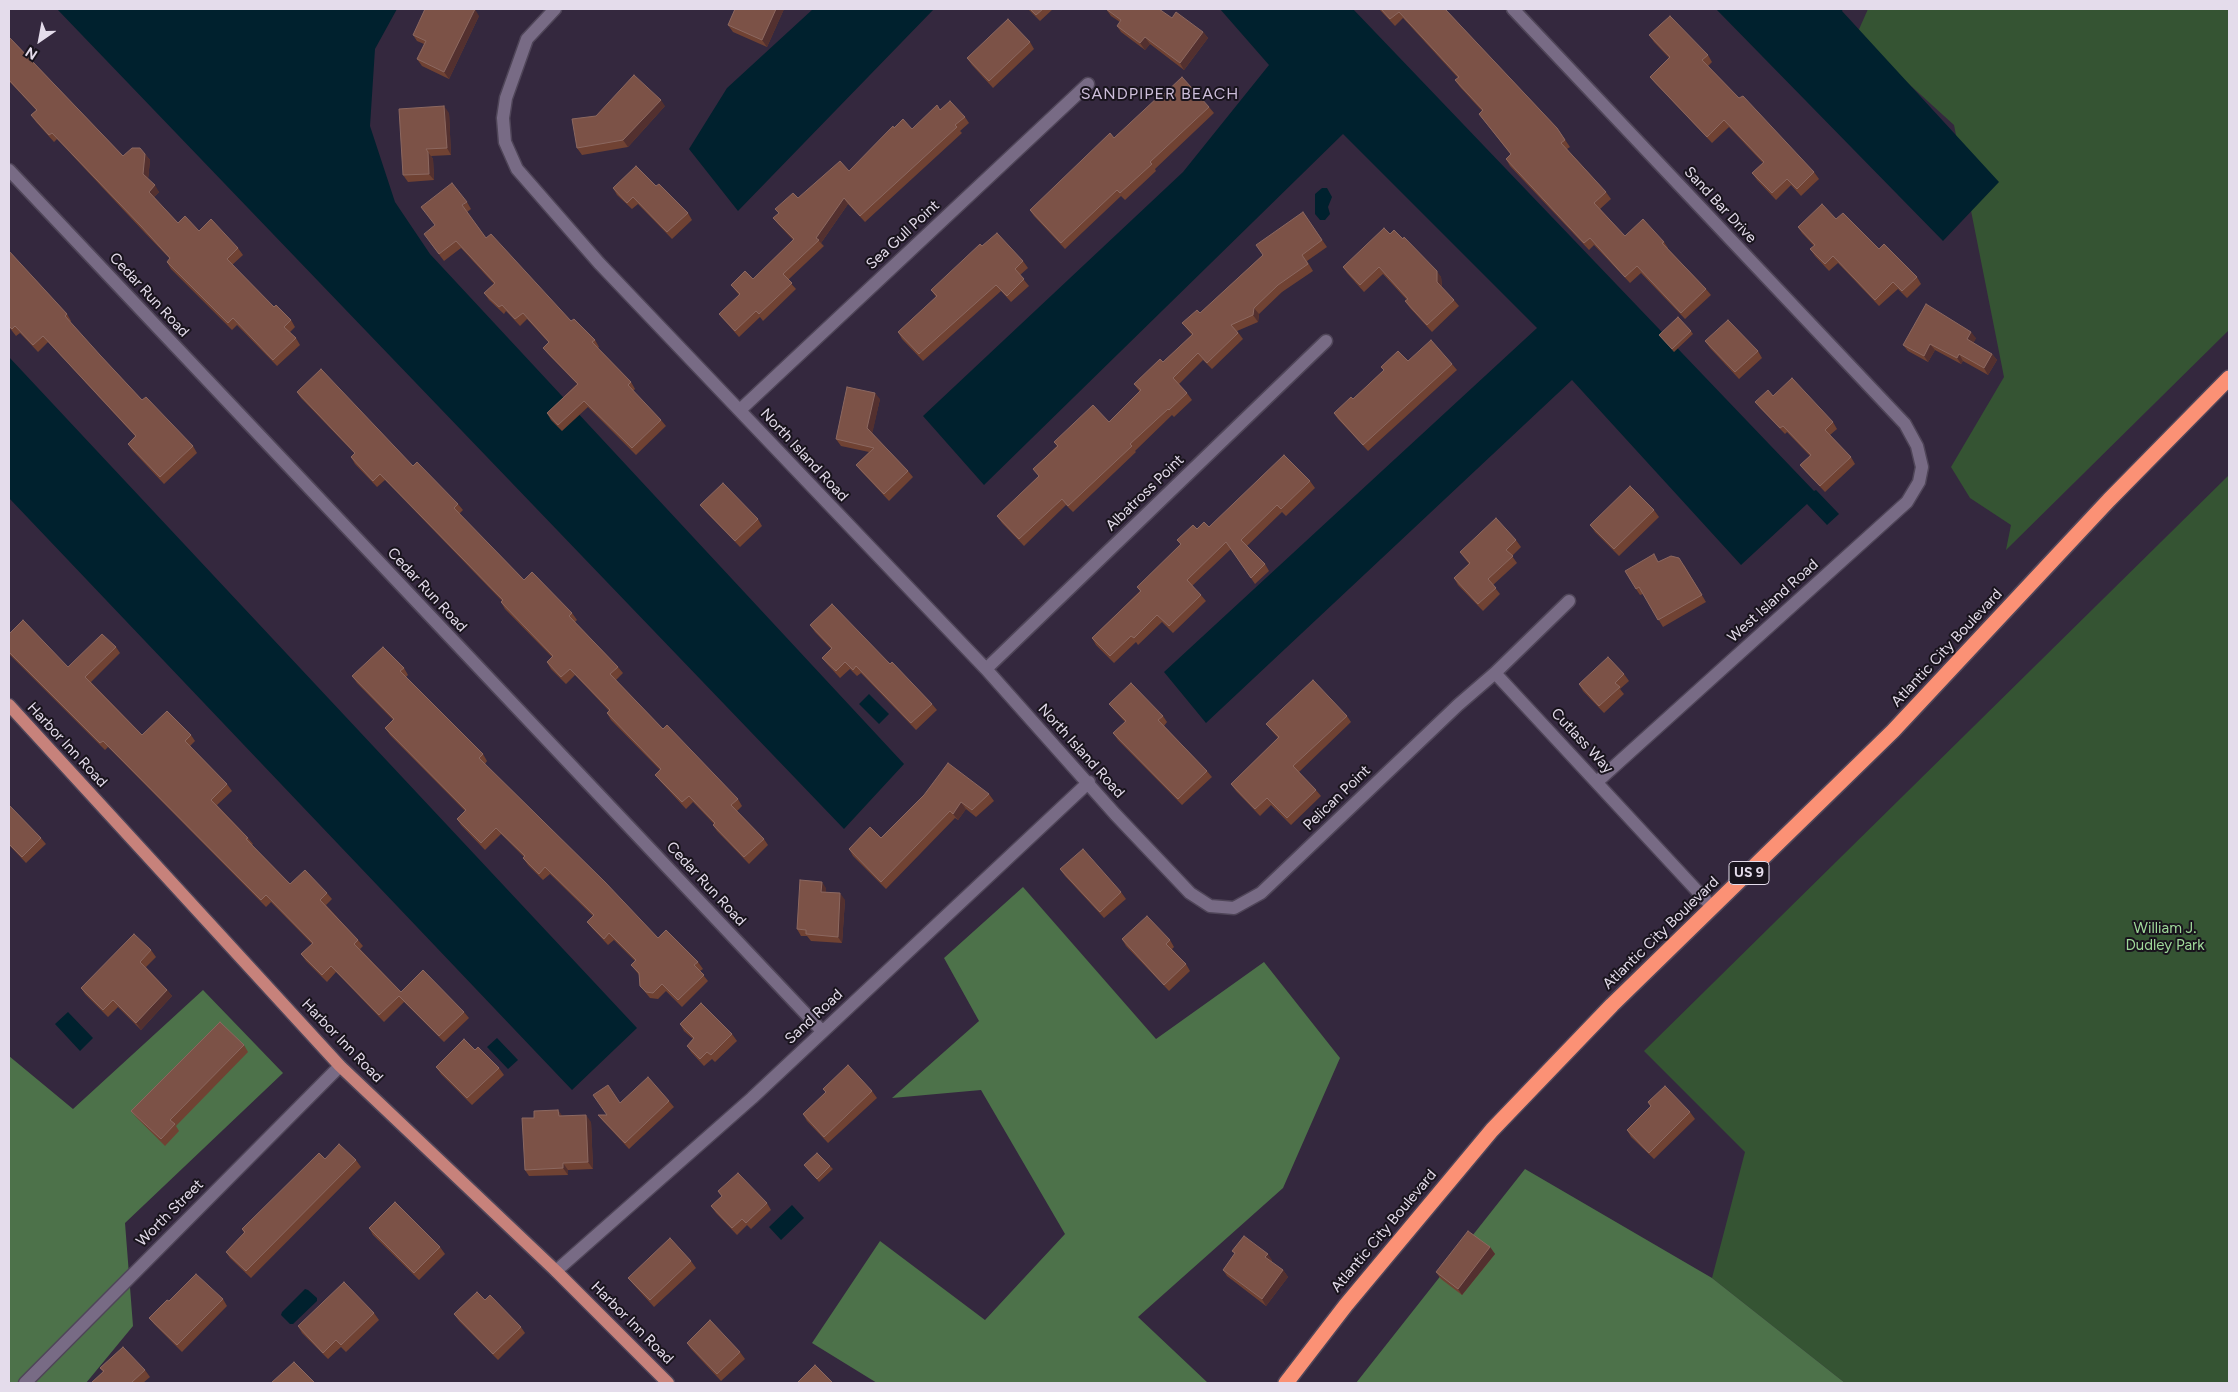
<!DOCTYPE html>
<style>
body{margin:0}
#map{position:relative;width:2238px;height:1392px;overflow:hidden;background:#34283e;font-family:Figtree,sans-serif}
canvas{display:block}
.frame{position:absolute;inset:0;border:10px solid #e4dceb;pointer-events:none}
.north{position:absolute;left:15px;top:15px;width:50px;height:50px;-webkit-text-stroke:4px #19141d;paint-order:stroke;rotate:213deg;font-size:14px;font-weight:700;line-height:20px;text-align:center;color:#e4dceb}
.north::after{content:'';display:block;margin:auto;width:18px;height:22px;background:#e4dceb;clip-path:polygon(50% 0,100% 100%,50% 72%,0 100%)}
</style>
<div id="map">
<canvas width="2238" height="1392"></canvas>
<div class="frame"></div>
<div class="north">N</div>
</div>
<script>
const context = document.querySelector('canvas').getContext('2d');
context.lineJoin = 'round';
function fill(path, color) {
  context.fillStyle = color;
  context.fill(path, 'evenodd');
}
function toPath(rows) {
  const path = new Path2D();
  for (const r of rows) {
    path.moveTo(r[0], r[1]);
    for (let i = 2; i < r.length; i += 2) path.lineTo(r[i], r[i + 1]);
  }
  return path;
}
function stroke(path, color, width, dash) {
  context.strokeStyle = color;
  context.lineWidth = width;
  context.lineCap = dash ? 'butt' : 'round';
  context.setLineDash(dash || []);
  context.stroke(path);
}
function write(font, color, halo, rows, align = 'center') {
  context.font = font + ' Figtree,sans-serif';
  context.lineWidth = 4;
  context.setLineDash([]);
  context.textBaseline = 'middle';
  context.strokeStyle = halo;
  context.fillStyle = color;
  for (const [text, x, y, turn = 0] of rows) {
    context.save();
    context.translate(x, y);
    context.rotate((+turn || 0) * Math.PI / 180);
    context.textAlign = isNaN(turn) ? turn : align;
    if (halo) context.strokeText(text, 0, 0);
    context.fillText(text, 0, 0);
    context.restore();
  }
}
fill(toPath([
 [1868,9,2229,9,2229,330,2006,550,2011,525,1970,498,1951,467,2004,377,1954,125,1856,36],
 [2229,475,2229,1383,1845,1383,1712,1278,1745,1152,1644,1051]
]), '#355433');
fill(toPath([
 [1023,887,1156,1039,1264,962,1340,1058,1283,1188,1138,1317,1208,1383,877,1383,812,1343,880,1241,985,1320,1065,1234,981,1090,892,1098,979,1021,944,958],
 [203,990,283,1073,125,1223,133,1326,86,1383,9,1383,9,1056,73,1109],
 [1525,1169,1712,1278,1845,1383,1356,1383]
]), '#4d724a');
fill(toPath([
 [57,9,397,9,375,49,370,126,395,202,430,254,904,764,844,829],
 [813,9,934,9,738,211,689,149,727,88],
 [1220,9,1353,9,1814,491,1816,490,1839,514,1827,525,1807,504,1741,565,1572,380,1206,723,1164,672,1537,328,1343,134,984,485,923,416,1183,172,1269,65],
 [1716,9,1843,9,1842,11,1999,182,1943,241],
 [1322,188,1327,188,1332,197,1328,207,1330,214,1325,220,1320,220,1315,214,1315,194],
 [9,357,637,1028,572,1090,9,498],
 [869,694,889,714,879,724,859,704],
 [68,1012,93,1038,80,1051,55,1024],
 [497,1038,518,1060,508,1069,487,1047],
 [792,1205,804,1218,781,1240,769,1227],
 [305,1289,308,1290,317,1298,317,1301,293,1324,290,1324,281,1315,282,1312]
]), '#00212e');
const minor = toPath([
 [555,9,527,39,506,98,503,118,505,142,517,169,599,263,986,669,1115,814,1190,893,1210,906,1234,908,1261,893,1458,705,1495,673,1569,601],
 [1513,9,1905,424,1917,446,1922,467,1919,482,1907,502,1598,781],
 [9,170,822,1031],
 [740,410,1088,84],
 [986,669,1326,341],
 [1495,673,1713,908],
 [556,1271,752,1098,1089,782],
 [25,1383,340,1066]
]);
const major = toPath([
 [9,705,340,1066,556,1271,668,1383]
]);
const highway = toPath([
 [1286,1383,1346,1305,1492,1130,1612,1005,1893,731,2109,500,2229,378]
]);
stroke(minor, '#4f4558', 15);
stroke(major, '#4f4558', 15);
stroke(highway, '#4f4558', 18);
stroke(minor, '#786b85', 12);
stroke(major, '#c7827b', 12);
stroke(highway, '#fb9175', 15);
fill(toPath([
 [735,9,784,9,767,47,733,32,728,25],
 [1028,9,1053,9,1040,21],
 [1106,9,1172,18,1203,32,1208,38,1184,70,1150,44,1145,50,1121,32,1117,26,1120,22,1111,16],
 [1379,9,1445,9,1557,128,1570,147,1567,149,1606,192,1611,199,1600,209,1625,236,1664,242,1668,248,1668,249,1706,289,1711,295,1685,319,1641,273,1630,283,1594,245,1589,250,1510,166,1506,159,1511,155,1479,114,1482,111,1460,87,1455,80,1458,78,1403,18,1395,26],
 [479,16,449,79,422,66,417,59,424,44,417,41,413,35],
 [1649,35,1708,55,1712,62,1708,66,1739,98,1814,172,1819,179,1801,196,1791,185,1776,200,1757,180,1752,173,1763,163,1729,127,1712,143,1655,83,1650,77,1669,58,1654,42],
 [9,37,123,156,145,154,150,160,148,179,159,192,154,197,178,223,238,248,243,255,232,265,274,307,291,320,295,327,290,332,296,338,300,345,277,366,237,325,232,330,171,269,167,262,170,259,145,233,57,139,54,142,36,122,31,115,36,110,9,81],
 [1030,42,1034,49,993,88,972,65,967,58],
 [1161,97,1209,107,1214,113,1155,169,1156,171,1125,200,1121,196,1065,249,1034,216,1030,210],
 [665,106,628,147,582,155,577,148,596,116],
 [940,110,965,117,969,123,960,131,962,133,865,222,848,204,821,243,824,246,788,280,796,289,763,321,760,317,739,337,724,320,719,314,739,295,731,285,753,279,793,240,778,224,773,218,798,198,849,171,894,128,912,129],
 [449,113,451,155,431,156,433,159,434,180,408,182,403,175],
 [656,186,688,213,692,220,672,239,638,204,632,209,617,195,613,188],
 [467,202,471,209,467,212,486,238,571,321,595,340,599,347,598,348,631,382,635,389,633,391,661,420,666,426,636,455,588,407,562,431,551,420,547,413,577,384,548,354,543,348,549,343,527,319,520,326,506,311,504,314,489,300,484,293,494,284,461,248,444,261,429,241,435,225],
 [1303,212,1327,247,1307,261,1313,271,1282,292,1259,314,1258,322,1237,331,1243,339,1212,369,1203,360,1179,384,1187,393,1192,400,1174,417,1172,415,1135,451,1136,452,1073,512,1066,505,1024,546,1002,523,997,516,1039,476,1033,469,1057,446,1054,442,1109,422,1140,392,1134,384,1163,362,1192,335,1182,323,1200,313,1263,255],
 [1836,219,1917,277,1921,284,1907,298,1898,289,1879,306,1838,263,1829,271,1815,256,1810,249,1814,246,1802,233,1798,227],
 [1390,234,1403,239,1441,277,1442,287,1454,300,1459,306,1432,332,1410,308,1405,301,1407,300,1383,274,1364,292,1347,273,1343,267],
 [982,246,1023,261,1028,268,1020,275,1029,286,1011,302,1001,291,923,361,902,339,898,332,936,297,931,290],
 [9,251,67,314,71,321,70,322,100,355,142,400,193,446,197,453,164,484,132,450,128,444,135,436,48,342,38,352,20,333,16,336,9,327],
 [1691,331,1693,334,1674,352,1659,335],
 [1976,338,1973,343,1992,354,1997,360,1988,375,1963,361,1961,364,1935,350,1928,362,1908,351,1903,345],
 [1705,341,1758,351,1762,358,1739,379,1710,348],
 [1408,361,1452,364,1457,370,1368,451,1338,419,1334,413,1353,399,1384,370,1381,367],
 [297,392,413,466,458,504,463,510,459,514,524,580,572,613,577,620,575,622,618,667,623,673,616,680,663,729,738,799,742,806,737,811,764,839,768,845,749,864,717,831,713,825,714,824,693,802,686,809,660,781,655,775,660,770,611,720,607,713,609,711,575,675,566,684,551,669,547,662,552,657,505,609,501,602,502,601,385,480,377,487,355,464,351,457,355,454,301,398],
 [1773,396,1833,422,1837,429,1830,435,1851,457,1855,464,1825,492,1805,471,1800,465,1810,456,1787,432,1785,434,1760,408,1755,402],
 [880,399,872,433,908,471,913,477,889,501,861,471,856,465,869,452,841,446,836,439],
 [1310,481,1315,488,1286,516,1282,512,1247,546,1265,564,1269,571,1255,584,1231,549,1192,586,1201,595,1206,601,1173,633,1162,622,1138,645,1136,642,1114,663,1096,645,1092,638,1140,591,1137,587,1181,545,1177,540,1197,529,1209,527],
 [700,505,758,519,762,526,740,547,705,511],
 [1654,510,1659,517,1619,556,1595,532,1590,525],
 [1516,540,1521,547,1512,556,1517,563,1493,585,1500,594,1483,611,1458,585,1454,578,1469,564,1460,552],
 [1659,561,1684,565,1706,602,1663,627,1643,594,1640,595,1636,589],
 [810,625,890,664,932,704,937,710,916,730,861,673,857,676,850,669,840,678,827,664,822,658,831,649,815,632],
 [9,634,68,667,116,647,120,653,91,682,142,735,191,735,195,741,190,746,227,784,232,791,217,805,248,838,253,844,252,845,290,884,327,893,332,899,326,905,358,940,363,946,360,949,401,992,464,1012,469,1018,444,1042,404,1002,384,1022,336,972,327,982,306,961,301,954,312,944,271,902,266,907,108,747,105,750,9,654],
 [404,668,408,675,406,677,483,754,487,761,485,764,658,938,698,962,703,969,700,971,708,981,682,1007,666,991,658,999,650,998,640,986,639,975,631,965,635,961,614,940,608,945,592,928,587,922,593,916,550,874,543,880,528,865,523,858,524,857,501,834,485,850,461,825,457,819,465,811,390,735,385,728,393,720,357,683,352,676],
 [1624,674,1629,681,1620,689,1624,694,1604,713,1583,691,1579,684],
 [1109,704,1163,716,1167,722,1164,726,1207,771,1212,777,1182,805,1118,740,1113,733,1125,722,1114,710],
 [1347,716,1351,722,1299,772,1316,790,1321,796,1291,825,1271,805,1260,816,1236,791,1231,784,1278,738,1271,730,1266,724],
 [989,794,994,801,976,817,966,809,958,820,955,818,886,889,853,856,849,849,881,838,924,795],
 [9,805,41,838,46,844,26,863,9,845],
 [1060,869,1121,892,1126,899,1104,918,1065,876],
 [826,888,826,892,845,900,842,943,811,941,807,936,801,936,797,929],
 [1122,939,1170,940,1174,947,1172,949,1186,964,1190,971,1169,991,1126,946],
 [151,950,156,957,146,967,167,990,172,996,141,1030,118,1007,108,1017,85,994,81,988],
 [680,1024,732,1034,737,1041,715,1062,712,1059,704,1066,691,1052,687,1046,693,1039,684,1031],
 [244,1045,248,1052,176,1126,179,1131,165,1146,136,1117,131,1111],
 [475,1050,499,1068,504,1075,472,1105,441,1074,436,1067],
 [823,1089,872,1091,877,1098,828,1143,807,1121,803,1114,826,1093],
 [669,1101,674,1107,629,1149,603,1121,598,1115,607,1115,620,1103],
 [1648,1102,1690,1112,1695,1119,1654,1159,1631,1137,1627,1130,1651,1106],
 [558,1110,562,1116,591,1122,593,1169,568,1170,568,1175,529,1176,525,1170,534,1118],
 [325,1159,356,1160,361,1167,251,1278,230,1258,226,1252,244,1233,242,1229],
 [804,1165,830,1166,833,1169,819,1182],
 [718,1191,767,1203,771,1210,751,1229,747,1225,737,1235,716,1213,711,1206,722,1196],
 [369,1228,440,1247,445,1254,419,1280,373,1235],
 [1490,1247,1495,1254,1462,1295,1441,1279,1436,1272],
 [1232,1251,1272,1260,1271,1262,1283,1270,1288,1277,1266,1306,1227,1276,1223,1270,1235,1254],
 [691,1261,696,1268,654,1307,633,1284,628,1278],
 [223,1299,227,1306,182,1352,154,1324,149,1318],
 [485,1300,521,1327,525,1333,498,1360,459,1321,454,1314],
 [374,1313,379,1320,346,1352,341,1347,328,1359,302,1333,298,1326],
 [687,1343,740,1352,745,1359,721,1381,691,1349],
 [100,1368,145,1370,150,1377,143,1383,91,1383,103,1372]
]), '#704233');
fill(toPath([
 [475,9,479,16,449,79,444,72],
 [776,9,784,9,767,47,762,40],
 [1203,32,1208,38,1184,70,1180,63],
 [1145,37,1150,44,1145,50,1140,43],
 [661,100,665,106,628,147,623,140],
 [444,106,449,113,451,155,447,148],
 [428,152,433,159,434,180,429,174],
 [145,154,150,160,148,180,143,174],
 [155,185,159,192,153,198,149,192],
 [844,198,848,204,821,243,816,238],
 [1437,271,1441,277,1442,289,1437,282],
 [1254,308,1259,314,1258,322,1253,315],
 [1971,332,1976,338,1972,346,1967,339],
 [1930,344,1935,350,1928,362,1924,356],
 [1959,354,1963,361,1961,364,1957,358],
 [1992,354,1997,360,1988,375,1984,368],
 [875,393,880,399,872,435,867,428],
 [961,802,966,809,958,820,953,814],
 [822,882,826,888,826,899,821,892],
 [840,893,845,900,842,943,838,937],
 [167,990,172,996,141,1030,136,1023],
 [558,1110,563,1117,559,1116],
 [586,1115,591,1122,593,1169,588,1162],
 [563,1163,568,1170,568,1175,563,1168],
 [1490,1247,1495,1254,1462,1295,1458,1289],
 [1268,1254,1272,1260,1270,1264,1265,1257],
 [1283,1270,1288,1277,1266,1306,1262,1299]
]), '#53302f');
const building = toPath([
 [425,9,475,9,444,72,417,59,426,41,413,35,425,9],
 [735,9,776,9,762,40,728,25,735,9],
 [1030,9,1043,9,1036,15,1030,9],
 [1106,9,1159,9,1172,18,1176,12,1203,32,1180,63,1145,37,1140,43,1117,26,1121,20,1106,9],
 [1381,9,1445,9,1557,128,1565,140,1561,143,1606,192,1594,203,1625,236,1643,219,1664,242,1662,243,1706,289,1681,313,1637,266,1625,277,1590,238,1584,243,1506,159,1511,154,1479,114,1483,110,1455,80,1459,77,1399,12,1390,19,1381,9],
 [1670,16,1708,55,1702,60,1739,98,1743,96,1814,172,1797,189,1787,179,1772,193,1752,173,1764,162,1724,120,1707,137,1650,77,1670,57,1649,35,1670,16],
 [1008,19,1030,42,989,81,967,58,1008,19],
 [9,37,123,156,132,148,140,148,145,154,143,174,155,185,149,192,178,223,185,216,199,231,211,219,238,248,227,259,274,307,276,305,291,320,284,327,296,338,273,360,233,318,228,323,167,262,170,258,141,226,52,133,49,135,31,115,37,110,9,80,9,37],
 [634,75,661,100,623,140,577,148,572,119,596,116,634,75],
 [1182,77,1209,107,1150,162,1152,164,1120,193,1117,190,1061,243,1030,210,1110,133,1114,138,1159,96,1161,97,1182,77],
 [950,101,965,117,955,125,957,127,860,216,844,198,816,238,819,240,783,274,792,283,759,314,756,311,735,331,719,314,740,294,731,285,745,271,753,279,794,239,773,218,779,213,775,209,793,193,798,198,840,161,849,171,893,126,894,128,903,119,912,129,937,105,940,110,950,101],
 [444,106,447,148,426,149,428,152,429,174,403,175,399,109,444,106],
 [636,166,656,186,659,184,688,213,667,232,633,197,627,203,613,188,636,166],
 [452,183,467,202,462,205,486,238,491,234,571,321,574,319,595,340,592,342,631,382,628,385,661,420,632,448,584,401,558,425,547,413,578,384,543,348,549,342,523,313,515,319,502,305,499,307,484,293,495,283,456,241,439,254,424,234,435,225,421,207,452,183],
 [1822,204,1836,219,1843,213,1879,249,1884,244,1917,277,1902,291,1893,282,1875,300,1833,256,1825,264,1810,249,1815,245,1798,227,1822,204],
 [1303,212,1322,240,1302,255,1308,264,1278,285,1254,308,1253,315,1231,325,1238,333,1207,363,1198,353,1173,378,1187,393,1169,410,1168,409,1130,444,1132,446,1068,506,1062,499,1019,539,997,516,1039,476,1033,469,1058,446,1054,442,1093,405,1109,422,1141,390,1134,384,1160,359,1163,362,1193,334,1182,323,1197,310,1200,313,1263,255,1256,245,1303,212],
 [1384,228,1390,234,1394,230,1403,239,1404,237,1437,271,1437,282,1454,300,1427,325,1405,301,1408,299,1379,267,1360,285,1343,267,1384,228],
 [997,233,1023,261,1015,269,1024,279,1007,296,996,285,919,354,898,332,937,296,931,290,980,244,982,246,997,233],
 [9,251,67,314,65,316,100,355,142,400,146,397,193,446,160,477,128,444,136,436,43,336,33,345,15,326,12,329,9,326,9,251],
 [1926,304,1971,332,1967,339,1992,354,1984,368,1959,354,1957,358,1930,344,1924,356,1903,345,1926,304],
 [1678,317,1691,331,1672,349,1659,335,1678,317],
 [1728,320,1758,351,1735,372,1705,341,1728,320],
 [1431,340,1452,364,1363,445,1334,413,1351,397,1353,399,1384,370,1381,367,1398,351,1408,361,1431,340],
 [321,369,413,466,417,462,458,504,454,508,524,580,532,572,572,613,569,616,618,667,610,674,663,729,667,725,738,799,731,805,764,839,744,857,713,825,715,823,689,796,682,802,655,775,661,769,607,713,610,710,570,669,561,677,547,662,553,656,501,602,503,600,380,474,373,481,351,457,355,453,297,392,321,369],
 [1792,378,1833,422,1825,430,1851,457,1820,486,1800,465,1811,455,1783,426,1780,428,1755,402,1768,390,1773,396,1792,378],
 [847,387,875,393,867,428,908,471,884,494,856,465,874,448,836,439,847,387],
 [1284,455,1310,481,1281,509,1277,505,1241,540,1265,564,1251,578,1226,542,1187,580,1201,595,1169,626,1157,615,1134,638,1131,636,1110,656,1092,638,1141,591,1137,587,1181,544,1177,540,1193,525,1197,529,1204,522,1209,527,1284,455],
 [723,483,758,519,735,541,700,505,723,483],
 [1630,486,1654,510,1614,549,1590,525,1630,486],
 [1496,518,1516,540,1506,550,1513,556,1488,579,1496,588,1478,604,1454,578,1470,563,1460,552,1496,518],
 [1654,554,1658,562,1671,556,1679,558,1702,595,1658,620,1639,587,1636,589,1625,571,1654,554],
 [832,604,890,664,892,662,932,704,911,723,856,666,853,670,845,662,836,671,822,658,832,648,810,625,832,604],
 [23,620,68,667,102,634,116,647,85,677,142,735,167,711,191,735,185,741,227,784,211,800,248,838,246,839,290,884,305,870,327,893,320,900,358,940,354,944,401,992,423,970,464,1012,439,1036,399,996,379,1015,331,966,322,975,301,954,313,943,266,895,261,900,103,741,100,743,9,652,9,634,23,620],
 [383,647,404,668,400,671,483,754,479,758,605,882,658,938,666,930,698,962,694,965,704,975,678,1000,662,984,653,993,646,992,640,986,639,973,631,965,636,960,609,933,604,939,587,922,594,915,545,867,539,874,523,858,525,856,496,828,481,843,457,819,466,810,385,728,394,719,352,676,383,647],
 [1608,657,1624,674,1615,683,1620,687,1599,706,1579,684,1608,657],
 [1313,680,1347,716,1293,766,1316,790,1287,818,1267,798,1255,809,1231,784,1279,737,1266,724,1313,680],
 [1131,683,1163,716,1158,720,1207,771,1178,799,1113,733,1126,721,1109,704,1131,683],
 [948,763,989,794,972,810,961,802,953,814,950,811,881,882,849,849,870,827,881,838,924,795,948,763],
 [9,805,41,838,22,857,9,844,9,805],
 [1083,849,1121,892,1100,912,1060,869,1083,849],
 [800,880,822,882,821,892,840,893,838,937,806,934,806,930,797,929,800,880],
 [1147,916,1170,940,1166,944,1186,964,1164,985,1122,939,1147,916],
 [134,934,151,950,140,962,167,990,136,1023,113,1000,103,1010,81,988,134,934],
 [701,1003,732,1034,711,1055,707,1052,700,1059,687,1046,694,1038,680,1024,701,1003],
 [220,1022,244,1045,170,1120,175,1124,161,1139,131,1111,220,1022],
 [464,1039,475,1050,478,1047,499,1068,467,1098,436,1067,464,1039],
 [848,1065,872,1091,824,1137,803,1114,826,1092,823,1089,848,1065],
 [648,1077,669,1101,625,1143,598,1115,607,1115,593,1095,608,1085,620,1103,648,1077],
 [1665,1086,1690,1112,1649,1153,1627,1130,1651,1106,1648,1102,1665,1086],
 [558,1110,559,1116,586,1115,588,1162,563,1163,563,1168,525,1170,522,1118,534,1118,534,1111,558,1110],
 [339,1144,356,1160,246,1271,226,1252,245,1232,242,1229,319,1153,325,1159,339,1144],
 [817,1153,830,1166,817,1179,804,1165,817,1153],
 [738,1173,767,1203,746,1223,742,1219,732,1228,711,1206,722,1196,718,1191,738,1173],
 [395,1202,440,1247,414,1273,369,1228,395,1202],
 [1468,1231,1490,1247,1458,1289,1436,1272,1468,1231],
 [1244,1236,1268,1254,1265,1257,1283,1270,1262,1299,1223,1270,1235,1253,1232,1251,1244,1236],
 [670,1238,691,1261,650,1300,628,1278,670,1238],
 [196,1274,223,1299,177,1345,149,1318,167,1300,169,1301,196,1274],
 [344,1282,374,1313,341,1345,336,1340,323,1353,298,1326,344,1282],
 [477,1292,485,1300,490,1295,521,1327,493,1354,454,1314,477,1292],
 [710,1320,740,1352,717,1374,687,1343,710,1320],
 [123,1347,145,1370,131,1383,91,1383,104,1371,100,1368,123,1347],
 [294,1362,315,1383,271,1383,294,1362],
 [815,1365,833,1383,797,1383,815,1365]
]);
fill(building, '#7c5247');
stroke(building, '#8c6860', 1);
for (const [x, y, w] of [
 [1749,873,40]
]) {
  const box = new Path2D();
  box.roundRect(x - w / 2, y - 11.5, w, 23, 4);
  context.fillStyle = '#19141d';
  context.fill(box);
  stroke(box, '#e4dceb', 1);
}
write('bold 14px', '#e4dceb', null, [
 ["US 9",1749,873]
]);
write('15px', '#e4dceb', '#19141d', [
 ["Sand Bar Drive",1720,205,47],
 ["Sea Gull Point",903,235,-43],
 ["Cedar Run Road",149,295,47],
 ["North Island Road",804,455,47],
 ["Albatross Point",1145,493,-44],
 ["Cedar Run Road",427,590,47],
 ["West Island Road",1773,601,-42],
 ["Atlantic City Boulevard",1947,648,-47],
 ["Cutlass Way",1582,741,47],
 ["Harbor Inn Road",67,745,47],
 ["North Island Road",1081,751,48],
 ["Pelican Point",1337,798,-44],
 ["Cedar Run Road",706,884,47],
 ["Atlantic City Boulevard",1661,933,-44],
 ["Sand Road",814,1017,-43],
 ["Harbor Inn Road",342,1041,46],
 ["Worth Street",170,1213,-45],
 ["Atlantic City Boulevard",1384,1231,-50],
 ["Harbor Inn Road",632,1323,45]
]);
write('15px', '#9fd99a', '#19141d', [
 ["William J.",2165,929],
 ["Dudley Park",2165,946]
]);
context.letterSpacing = '1px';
write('16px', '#cdbeda', '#19141d', [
 ["SANDPIPER BEACH",1160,94]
]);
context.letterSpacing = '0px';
</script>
